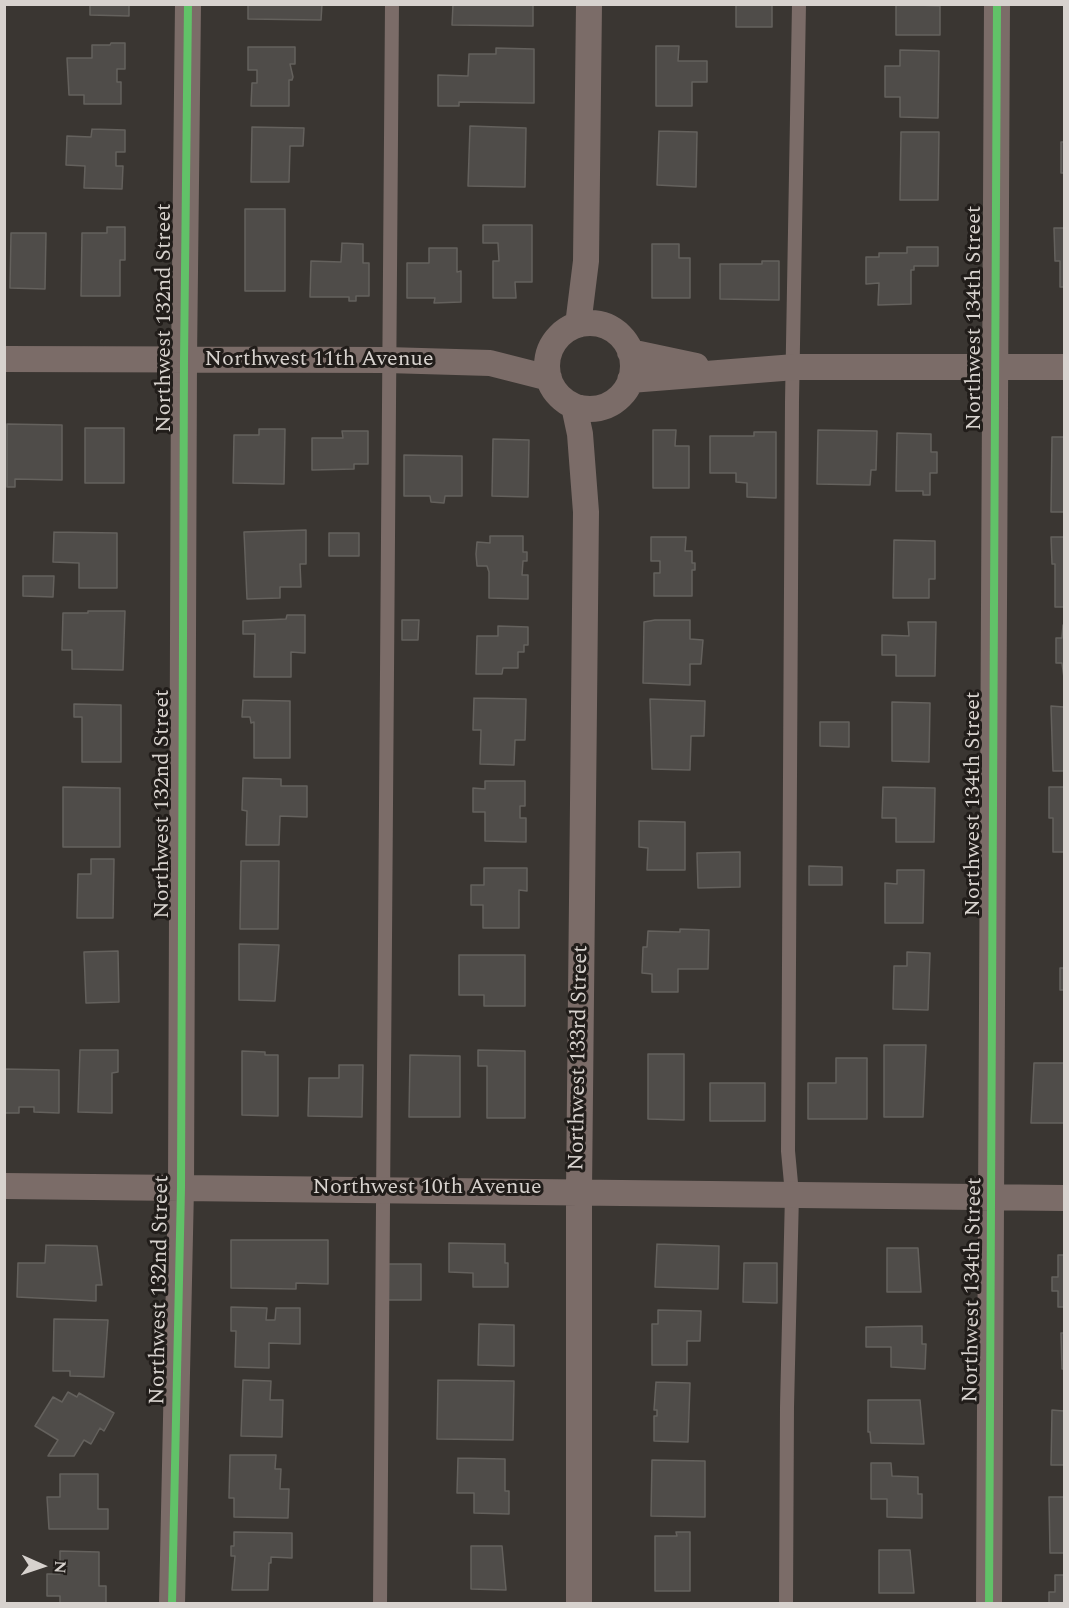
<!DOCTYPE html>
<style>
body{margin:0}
#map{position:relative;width:1069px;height:1608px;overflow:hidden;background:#3a3632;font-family:Spectral,serif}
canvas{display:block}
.frame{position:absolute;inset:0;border:6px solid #d7d2ce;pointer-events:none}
.north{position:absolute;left:12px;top:1536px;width:60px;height:60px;-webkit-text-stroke:4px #211d1a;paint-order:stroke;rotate:93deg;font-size:16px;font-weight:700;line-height:24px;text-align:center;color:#d7d2ce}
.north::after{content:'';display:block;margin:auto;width:21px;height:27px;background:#d7d2ce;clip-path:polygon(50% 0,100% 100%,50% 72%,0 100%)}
</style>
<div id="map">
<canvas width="1069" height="1608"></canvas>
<div class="frame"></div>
<div class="north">N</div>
</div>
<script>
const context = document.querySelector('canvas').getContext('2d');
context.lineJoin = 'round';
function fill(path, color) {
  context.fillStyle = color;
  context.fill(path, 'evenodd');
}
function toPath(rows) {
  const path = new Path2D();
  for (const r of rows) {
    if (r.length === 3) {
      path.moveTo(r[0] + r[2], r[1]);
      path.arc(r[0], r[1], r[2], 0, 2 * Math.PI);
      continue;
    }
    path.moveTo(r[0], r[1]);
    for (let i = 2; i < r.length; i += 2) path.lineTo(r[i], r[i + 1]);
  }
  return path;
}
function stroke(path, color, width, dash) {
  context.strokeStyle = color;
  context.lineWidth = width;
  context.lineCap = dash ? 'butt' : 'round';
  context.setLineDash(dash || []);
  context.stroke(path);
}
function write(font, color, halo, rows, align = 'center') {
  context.font = font + ' Spectral,serif';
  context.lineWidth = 6;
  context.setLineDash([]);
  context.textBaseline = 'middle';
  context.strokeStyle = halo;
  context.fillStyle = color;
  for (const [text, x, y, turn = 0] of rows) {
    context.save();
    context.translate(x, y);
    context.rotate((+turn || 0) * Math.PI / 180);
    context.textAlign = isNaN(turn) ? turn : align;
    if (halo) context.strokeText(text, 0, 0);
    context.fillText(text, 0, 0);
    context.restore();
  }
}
const building = toPath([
 [90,4,129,4,129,16,90,15,90,4],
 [248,4,322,4,321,20,248,19,248,4],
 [453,4,533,4,533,26,452,25,453,4],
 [736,4,772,4,772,27,736,27,736,4],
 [896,4,940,6,940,35,896,35,896,4],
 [111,43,125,43,125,69,117,69,117,82,121,82,121,104,84,104,84,95,69,95,67,58,92,58,92,45,110,45,111,43],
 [656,46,679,46,678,61,707,61,707,82,692,82,692,106,656,106,656,46],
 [248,47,295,47,295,64,290,64,293,77,292,80,289,80,289,106,251,106,252,83,257,83,257,70,248,70,248,47],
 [496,48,534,49,534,103,459,102,459,106,438,106,438,75,468,76,469,54,496,54,496,48],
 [900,50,939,51,938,118,900,117,900,97,885,97,885,66,900,66,900,50],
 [470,126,526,128,525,187,468,186,470,126],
 [252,127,304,128,303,146,290,146,289,182,251,182,252,127],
 [92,129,125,130,125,152,116,152,116,166,123,166,122,189,84,188,85,166,66,165,67,136,91,137,92,129],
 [659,131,697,132,696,187,657,185,659,131],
 [901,132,939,132,938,200,900,200,901,132],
 [1061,142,1064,142,1064,173,1061,173,1061,142],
 [245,209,285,209,285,291,245,291,245,209],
 [483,225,532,225,532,282,515,282,516,298,493,298,493,261,499,261,498,243,483,243,483,225],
 [107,227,125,227,125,260,120,260,120,296,81,296,82,233,107,233,107,227],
 [1054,228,1064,228,1064,287,1060,287,1060,261,1055,261,1054,228],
 [11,233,46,233,45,289,10,288,11,233],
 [342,243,363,244,363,263,369,263,369,296,356,296,356,301,349,301,349,297,310,297,311,261,341,262,342,243],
 [652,244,679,244,679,258,690,258,690,298,652,298,652,244],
 [907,247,938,247,938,266,914,266,914,270,911,270,911,304,878,305,879,283,866,284,866,257,879,257,879,253,907,253,907,247],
 [429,248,457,248,457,272,461,271,461,302,434,303,435,298,407,298,407,263,429,263,429,248],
 [762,261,779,261,779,300,720,299,720,264,762,264,762,261],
 [7,424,62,425,62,480,15,479,15,487,7,487,7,424],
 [85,428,124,428,124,483,85,483,85,428],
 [259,429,285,429,284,484,233,483,234,435,259,435,259,429],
 [653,430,676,430,675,446,689,446,689,488,653,488,653,430],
 [818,430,877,431,876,470,871,470,870,485,817,484,818,430],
 [342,431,368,431,368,464,354,464,354,469,312,470,312,438,343,438,342,431],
 [754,432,776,432,776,498,747,497,747,483,736,482,736,473,710,473,710,436,754,436,754,432],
 [897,433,931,434,931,452,937,452,937,473,930,473,930,495,923,495,923,491,896,491,897,433],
 [1052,437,1064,437,1064,512,1051,512,1052,437],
 [493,439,529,440,528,497,492,496,493,439],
 [404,455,462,456,462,496,445,496,444,503,431,502,430,496,404,496,404,455],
 [306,530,306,564,300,564,301,587,280,587,280,598,247,599,244,532,306,530],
 [54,532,117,533,117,588,79,588,79,563,53,562,54,532],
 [329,533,359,533,359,556,329,556,329,533],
 [490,536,523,536,523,552,527,552,527,561,523,561,522,575,528,575,528,599,489,598,489,572,487,566,477,566,476,554,477,542,490,543,490,536],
 [651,537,686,537,685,551,692,551,692,563,695,563,695,570,692,570,692,596,654,596,654,573,660,573,660,561,651,561,651,537],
 [1051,537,1064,537,1064,607,1055,607,1055,564,1052,564,1051,537],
 [894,540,935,541,935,579,929,579,929,598,893,598,894,540],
 [23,576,54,576,53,597,23,596,23,576],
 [88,611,125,611,123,670,72,669,72,650,62,650,63,613,88,613,88,611],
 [287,615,305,615,305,653,291,652,291,677,254,677,255,634,243,634,243,621,286,619,287,615],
 [402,620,419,620,418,640,402,640,402,620],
 [655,620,690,620,690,639,703,640,701,664,690,664,690,685,643,683,644,622,655,620],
 [908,622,936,622,935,676,896,676,896,655,882,655,882,635,909,636,908,622],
 [1063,625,1064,625,1064,678,1062,663,1056,663,1056,638,1062,638,1063,625],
 [498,626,528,627,528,645,524,645,524,652,518,652,518,668,503,668,502,674,476,674,477,636,498,636,498,626],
 [474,698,526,699,525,740,515,740,514,765,480,764,481,730,473,730,474,698],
 [650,699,705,701,704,736,691,736,690,770,652,769,650,699],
 [243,700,290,701,290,758,254,758,254,722,251,723,250,717,242,717,243,700],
 [892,702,930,703,929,762,892,761,892,702],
 [74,704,121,705,121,762,82,762,82,717,74,717,74,704],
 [1051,706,1064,707,1064,771,1053,771,1051,706],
 [820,722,849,722,849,747,820,746,820,722],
 [243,778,281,779,281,786,307,786,307,817,280,816,279,845,246,845,247,811,242,810,243,778],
 [485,781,525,781,525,806,520,806,520,818,526,818,526,842,485,841,485,812,473,812,473,788,485,789,485,781],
 [63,787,120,788,120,847,63,847,63,787],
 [883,787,935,788,934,842,896,842,896,818,882,818,883,787],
 [1049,787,1064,787,1064,852,1053,852,1053,818,1049,818,1049,787],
 [639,821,685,822,685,870,647,870,648,848,639,847,639,821],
 [740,852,740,887,698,888,697,853,740,852],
 [91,859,114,859,113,918,77,918,78,874,91,874,91,859],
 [241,861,279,861,278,929,240,929,241,861],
 [809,866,842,867,842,885,809,885,809,866],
 [484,868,527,868,527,891,519,890,519,928,483,928,483,905,471,905,471,885,484,885,484,868],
 [897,870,924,870,923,923,885,923,885,883,897,884,897,870],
 [680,929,709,930,708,969,678,969,678,992,652,992,652,974,642,973,643,947,647,947,648,931,680,932,680,929],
 [1064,939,1064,990,1060,990,1060,968,1064,968,1064,939],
 [239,944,279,945,275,1001,239,1000,239,944],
 [118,951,119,1002,86,1003,84,952,118,951],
 [907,952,930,953,928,1010,893,1009,894,966,907,966,907,952],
 [459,955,525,955,525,1006,484,1006,484,995,459,995,459,955],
 [884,1045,926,1045,923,1117,884,1117,884,1045],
 [80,1050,118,1050,118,1072,112,1073,112,1113,78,1112,80,1050],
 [478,1050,525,1051,525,1118,487,1118,487,1066,478,1066,478,1050],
 [242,1051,265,1052,265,1055,278,1055,278,1116,242,1115,242,1051],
 [648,1054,684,1054,684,1120,648,1119,648,1054],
 [410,1055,460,1056,460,1117,409,1117,410,1055],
 [836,1058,867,1058,867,1119,808,1119,808,1083,836,1083,836,1058],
 [1034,1063,1064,1063,1064,1123,1031,1123,1034,1063],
 [339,1065,363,1065,362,1117,308,1116,309,1078,339,1078,339,1065],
 [4,1069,59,1070,59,1113,34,1112,34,1107,19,1107,19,1113,4,1113,4,1069],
 [710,1083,765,1083,765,1121,710,1121,710,1083],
 [231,1240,328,1240,328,1284,296,1283,296,1289,231,1288,231,1240],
 [449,1243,505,1244,505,1263,508,1263,508,1287,473,1287,473,1273,449,1272,449,1243],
 [657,1244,719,1246,718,1289,655,1287,657,1244],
 [46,1245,97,1246,102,1285,96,1285,96,1301,17,1297,18,1263,45,1263,46,1245],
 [887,1248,918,1248,921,1292,887,1292,887,1248],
 [1058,1255,1064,1255,1064,1307,1058,1307,1058,1291,1052,1291,1052,1277,1058,1277,1058,1255],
 [744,1263,777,1263,777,1303,743,1302,744,1263],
 [388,1264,421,1264,421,1300,387,1300,388,1264],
 [231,1307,267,1308,266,1320,275,1320,276,1308,300,1308,300,1344,269,1343,269,1368,235,1367,236,1331,231,1331,231,1307],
 [658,1310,701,1311,700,1341,687,1341,687,1365,652,1365,652,1324,658,1324,658,1310],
 [54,1319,108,1320,104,1377,70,1376,70,1371,53,1371,54,1319],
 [479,1324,514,1325,514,1366,478,1365,479,1324],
 [922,1326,922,1344,926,1344,925,1369,891,1367,891,1347,866,1347,866,1327,922,1326],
 [1061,1333,1064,1333,1064,1369,1062,1369,1061,1333],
 [243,1380,271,1381,270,1400,283,1400,282,1437,241,1436,243,1380],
 [438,1380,514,1381,513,1440,437,1439,438,1380],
 [656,1382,690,1383,688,1442,654,1441,654,1416,657,1416,657,1410,654,1410,656,1382],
 [68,1392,77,1397,79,1393,114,1413,104,1431,100,1428,91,1444,84,1440,74,1456,48,1456,58,1440,35,1426,53,1397,62,1402,68,1392],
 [868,1400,920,1400,924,1444,871,1443,870,1432,868,1432,868,1400],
 [1052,1410,1064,1411,1064,1465,1051,1465,1052,1410],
 [230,1455,276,1455,275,1469,281,1469,280,1489,289,1489,288,1518,234,1517,234,1498,229,1498,230,1455],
 [458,1458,505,1459,505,1491,509,1491,509,1514,474,1513,474,1493,457,1493,458,1458],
 [652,1460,705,1461,705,1517,651,1516,652,1460],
 [871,1463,891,1463,892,1476,918,1477,918,1494,922,1494,922,1518,887,1517,887,1499,871,1499,871,1463],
 [60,1474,98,1474,98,1509,108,1509,108,1529,49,1529,47,1497,60,1497,60,1474],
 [1049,1497,1064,1497,1064,1553,1050,1553,1049,1497],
 [234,1532,292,1533,292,1558,271,1557,271,1563,269,1563,268,1590,232,1590,235,1556,231,1556,231,1546,234,1546,234,1532],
 [676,1532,690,1532,690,1591,655,1591,655,1536,677,1536,676,1532],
 [471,1546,502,1546,506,1590,471,1589,471,1546],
 [879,1550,910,1550,914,1593,879,1593,879,1550],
 [60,1551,99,1552,99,1586,106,1586,106,1604,60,1604,60,1596,47,1596,47,1574,60,1574,60,1551],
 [1055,1575,1064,1575,1064,1604,1049,1604,1049,1592,1055,1592,1055,1575]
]);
fill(building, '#4f4c49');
stroke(building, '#64615d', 1.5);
stroke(toPath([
 [380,1604,392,4],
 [786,1604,787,1407,792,1194,788,1151,792,401,799,4]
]), '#7b6c68', 14);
stroke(toPath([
 [590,366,43],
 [578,325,586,261,589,4],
 [630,352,696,366],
 [4,359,387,360,490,363,549,378],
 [630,380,795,367,1064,367],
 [574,406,580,434,586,512,579,1190,579,1604],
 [4,1186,1064,1198],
 [172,1604,181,1188,184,360,188,4],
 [989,1604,997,4]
]), '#7b6c68', 26);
stroke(toPath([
 [172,1604,181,1188,184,360,188,4],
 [989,1604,997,4]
]), '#61c268', 8);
write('22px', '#d7d2ce', '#211d1a', [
 ["Northwest 132nd Street",166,318,-90],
 ["Northwest 134th Street",976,318,-90],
 ["Northwest 11th Avenue",319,361],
 ["Northwest 132nd Street",164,804,-90],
 ["Northwest 134th Street",975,804,-90],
 ["Northwest 133rd Street",580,1058,-89],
 ["Northwest 10th Avenue",427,1189],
 ["Northwest 132nd Street",161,1290,-89],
 ["Northwest 134th Street",974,1290,-89]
]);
</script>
